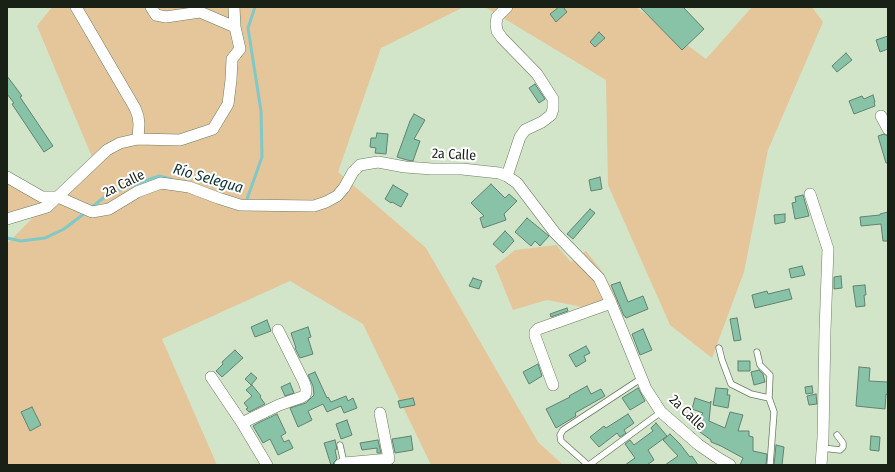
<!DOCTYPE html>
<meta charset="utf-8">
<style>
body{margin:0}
#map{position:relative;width:895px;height:472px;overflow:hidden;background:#d2e5c8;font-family:"Fira Sans Condensed",sans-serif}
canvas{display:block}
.frame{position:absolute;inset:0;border:8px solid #192015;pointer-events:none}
</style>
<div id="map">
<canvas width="895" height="472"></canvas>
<div class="frame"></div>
</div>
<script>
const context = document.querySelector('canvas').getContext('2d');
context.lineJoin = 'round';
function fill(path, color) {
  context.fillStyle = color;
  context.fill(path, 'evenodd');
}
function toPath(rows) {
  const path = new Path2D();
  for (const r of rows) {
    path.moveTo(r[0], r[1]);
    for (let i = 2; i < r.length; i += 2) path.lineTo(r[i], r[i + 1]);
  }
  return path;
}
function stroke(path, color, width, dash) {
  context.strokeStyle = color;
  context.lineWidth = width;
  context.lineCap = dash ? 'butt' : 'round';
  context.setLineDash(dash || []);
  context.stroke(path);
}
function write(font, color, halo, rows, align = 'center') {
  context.font = font + ' "Fira Sans Condensed",sans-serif';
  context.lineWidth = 4;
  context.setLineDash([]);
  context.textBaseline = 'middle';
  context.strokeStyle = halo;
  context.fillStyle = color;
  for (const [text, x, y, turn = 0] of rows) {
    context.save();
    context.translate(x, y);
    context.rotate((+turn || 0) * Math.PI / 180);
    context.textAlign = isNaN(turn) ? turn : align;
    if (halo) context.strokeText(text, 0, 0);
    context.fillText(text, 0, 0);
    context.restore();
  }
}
fill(toPath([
 [52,7,464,7,381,48,338,172,426,248,538,442,563,465,431,465,363,324,290,281,162,339,217,465,7,465,7,244,92,157,37,26],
 [485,7,636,7,706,59,752,7,812,7,823,22,768,150,744,272,712,358,670,325,608,185,606,80],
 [7,177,42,197,40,206,7,219],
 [556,245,571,262,586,251,604,274,619,303,597,310,547,300,513,310,495,266,515,250]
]), '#e5c69b');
stroke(toPath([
 [246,202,262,157,261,111,248,28,255,7],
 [91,208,108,194,159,176,171,179],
 [7,238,21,241,45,238,64,229,85,213]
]), '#80c9c7', 3);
const building = toPath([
 [559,7,563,7,567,12,556,22,550,14,559,7],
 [640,7,683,7,704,29,682,50,640,7],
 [599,32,605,38,595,47,590,42,599,32],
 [888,36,888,49,880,52,876,40,888,36],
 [846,53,852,60,837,72,832,66,846,53],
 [7,76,22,96,20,97,53,146,44,152,12,104,14,103,7,94,7,76],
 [535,84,545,99,539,103,529,88,535,84],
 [873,95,875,102,874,102,875,106,854,114,849,101,862,96,864,99,873,95],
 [414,114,425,120,414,139,420,141,413,161,407,160,397,157,410,121,414,114],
 [377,133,388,134,386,154,375,153,376,148,370,147,371,138,376,138,377,133],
 [884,134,888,136,888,163,886,163,878,136,884,134],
 [600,177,602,189,591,191,589,180,600,177],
 [491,184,505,198,509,194,517,201,504,214,506,220,483,228,480,218,484,216,471,203,491,184],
 [393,185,408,194,401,207,392,202,391,203,385,199,393,185],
 [803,195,809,216,795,219,792,203,796,202,795,197,803,195],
 [590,209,595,213,573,239,567,234,590,209],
 [888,212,888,241,883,241,881,224,861,226,860,217,880,215,880,214,888,212],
 [785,214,785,222,775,224,774,215,785,214],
 [527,218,549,236,540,246,535,241,531,246,515,232,527,218],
 [505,231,512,238,514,241,503,253,493,244,505,231],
 [802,266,805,275,791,278,789,269,802,266],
 [841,276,842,288,834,289,834,277,841,276],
 [473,278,482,281,479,289,469,286,473,278],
 [620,282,628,302,643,296,648,309,626,318,625,316,624,316,611,285,620,282],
 [865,285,866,295,864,295,865,306,856,307,853,286,865,285],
 [789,289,792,299,755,308,752,295,767,291,768,294,789,289],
 [567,308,568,311,551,317,550,314,567,308],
 [737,318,741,340,734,341,730,319,737,318],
 [267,320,271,331,255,337,251,327,267,320],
 [308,327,311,337,308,338,313,354,300,358,295,348,296,348,291,333,308,327],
 [643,329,652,350,640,355,632,334,643,329],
 [586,346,590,353,584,356,586,361,576,367,569,355,586,346],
 [235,350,243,358,222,377,216,371,223,364,222,362,235,350],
 [738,361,750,361,750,371,738,371,738,361],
 [538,364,542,376,529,384,523,372,538,364],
 [859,367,870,368,869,381,888,382,888,395,886,394,885,409,856,406,859,367],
 [759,370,763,374,765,382,754,385,751,372,759,370],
 [315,372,327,398,328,397,331,402,346,396,348,401,353,398,357,408,344,413,341,406,327,412,323,404,308,411,312,420,298,427,290,408,306,403,314,395,313,386,308,375,315,372],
 [251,373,257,378,251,385,245,379,251,373],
 [290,383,294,393,285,396,281,387,290,383],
 [252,385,261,396,260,397,265,404,249,412,246,409,248,408,244,403,252,396,246,390,252,385],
 [587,386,591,394,601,389,605,396,575,413,576,416,556,428,546,409,570,397,569,396,587,386],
 [812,386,813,393,806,394,805,387,812,386],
 [638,388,645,401,630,410,622,398,638,388],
 [716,388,728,389,727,395,730,395,728,408,713,405,716,388],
 [816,394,817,404,809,405,807,396,816,394],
 [413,398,415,405,400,408,398,401,413,398],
 [695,398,710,403,711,401,709,421,725,428,730,412,743,415,738,431,749,431,749,436,753,437,753,451,767,454,766,465,740,465,743,458,721,446,711,442,711,440,693,427,703,413,692,409,695,398],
 [32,407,41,425,30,431,21,412,32,407],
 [277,414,286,433,281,436,284,442,289,440,293,448,278,455,270,439,263,443,253,426,258,423,277,414],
 [628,414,634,423,624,430,626,433,620,437,617,433,599,447,590,437,604,426,606,428,628,414],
 [347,420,352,435,341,439,336,424,347,420],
 [656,423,667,436,648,450,654,460,647,465,625,465,635,458,625,444,630,440,634,445,653,431,651,428,656,423],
 [670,434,680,444,690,457,692,456,698,465,665,465,678,456,663,440,670,434],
 [411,436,413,450,395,453,392,439,411,436],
 [871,436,880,437,879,451,870,450,871,436],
 [335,440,337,449,335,450,337,459,334,462,333,465,331,465,324,443,335,440],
 [378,440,381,453,377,453,377,448,362,450,360,443,378,440],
 [776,445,784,447,782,465,774,465,776,445]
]);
fill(building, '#88c3a7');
stroke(building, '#618272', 1);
const lane = toPath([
 [719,348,722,360,731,384,751,394,769,398,774,412,770,465],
 [757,352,760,365,770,375,769,398],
 [340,445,344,463],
 [822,448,840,450,843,447,843,443,837,435],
 [588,465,561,441,560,435,563,430,642,378],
 [589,465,661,412]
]);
const street = toPath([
 [76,7,135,108,138,116,139,124,138,139],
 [151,7,156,15,166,17,200,12,235,27],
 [507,7,497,17,496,24,497,31,502,38,537,74,553,99,553,109,551,115,542,122,525,130,520,137,507,176],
 [881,116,888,129],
 [7,177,42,197,58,197,92,212,109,209,137,192,161,183,189,187,218,198,240,205,314,206,326,202,337,196,344,188,353,172,360,165,378,162,405,167,432,169,462,169,499,173,507,176,517,183,555,233,599,278,611,303,646,389,661,412,699,445,718,458,730,465],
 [810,194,828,249,825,330,823,438,821,465],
 [7,219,47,207,107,150,120,143,138,139,180,140,213,129,228,104,231,80,232,59,240,49,235,27,234,7],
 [211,377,242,423,267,465],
 [553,385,535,336,535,332,538,329,611,303],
 [242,423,279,405,302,397,305,395,306,392,306,388,304,382,278,330],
 [340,465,344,463,389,459,380,413]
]);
stroke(lane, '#6b7c61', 7);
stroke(street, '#6b7c61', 12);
stroke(lane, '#fff', 5.5);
stroke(street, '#fff', 11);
write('14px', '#192015', '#fff', [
 ["2a Calle",454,155,3],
 ["2a Calle",124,184,-26],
 ["2a Calle",687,413,44]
]);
write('italic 15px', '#0d3232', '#fff', [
 ["Río Selegua",208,179,16]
]);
</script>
